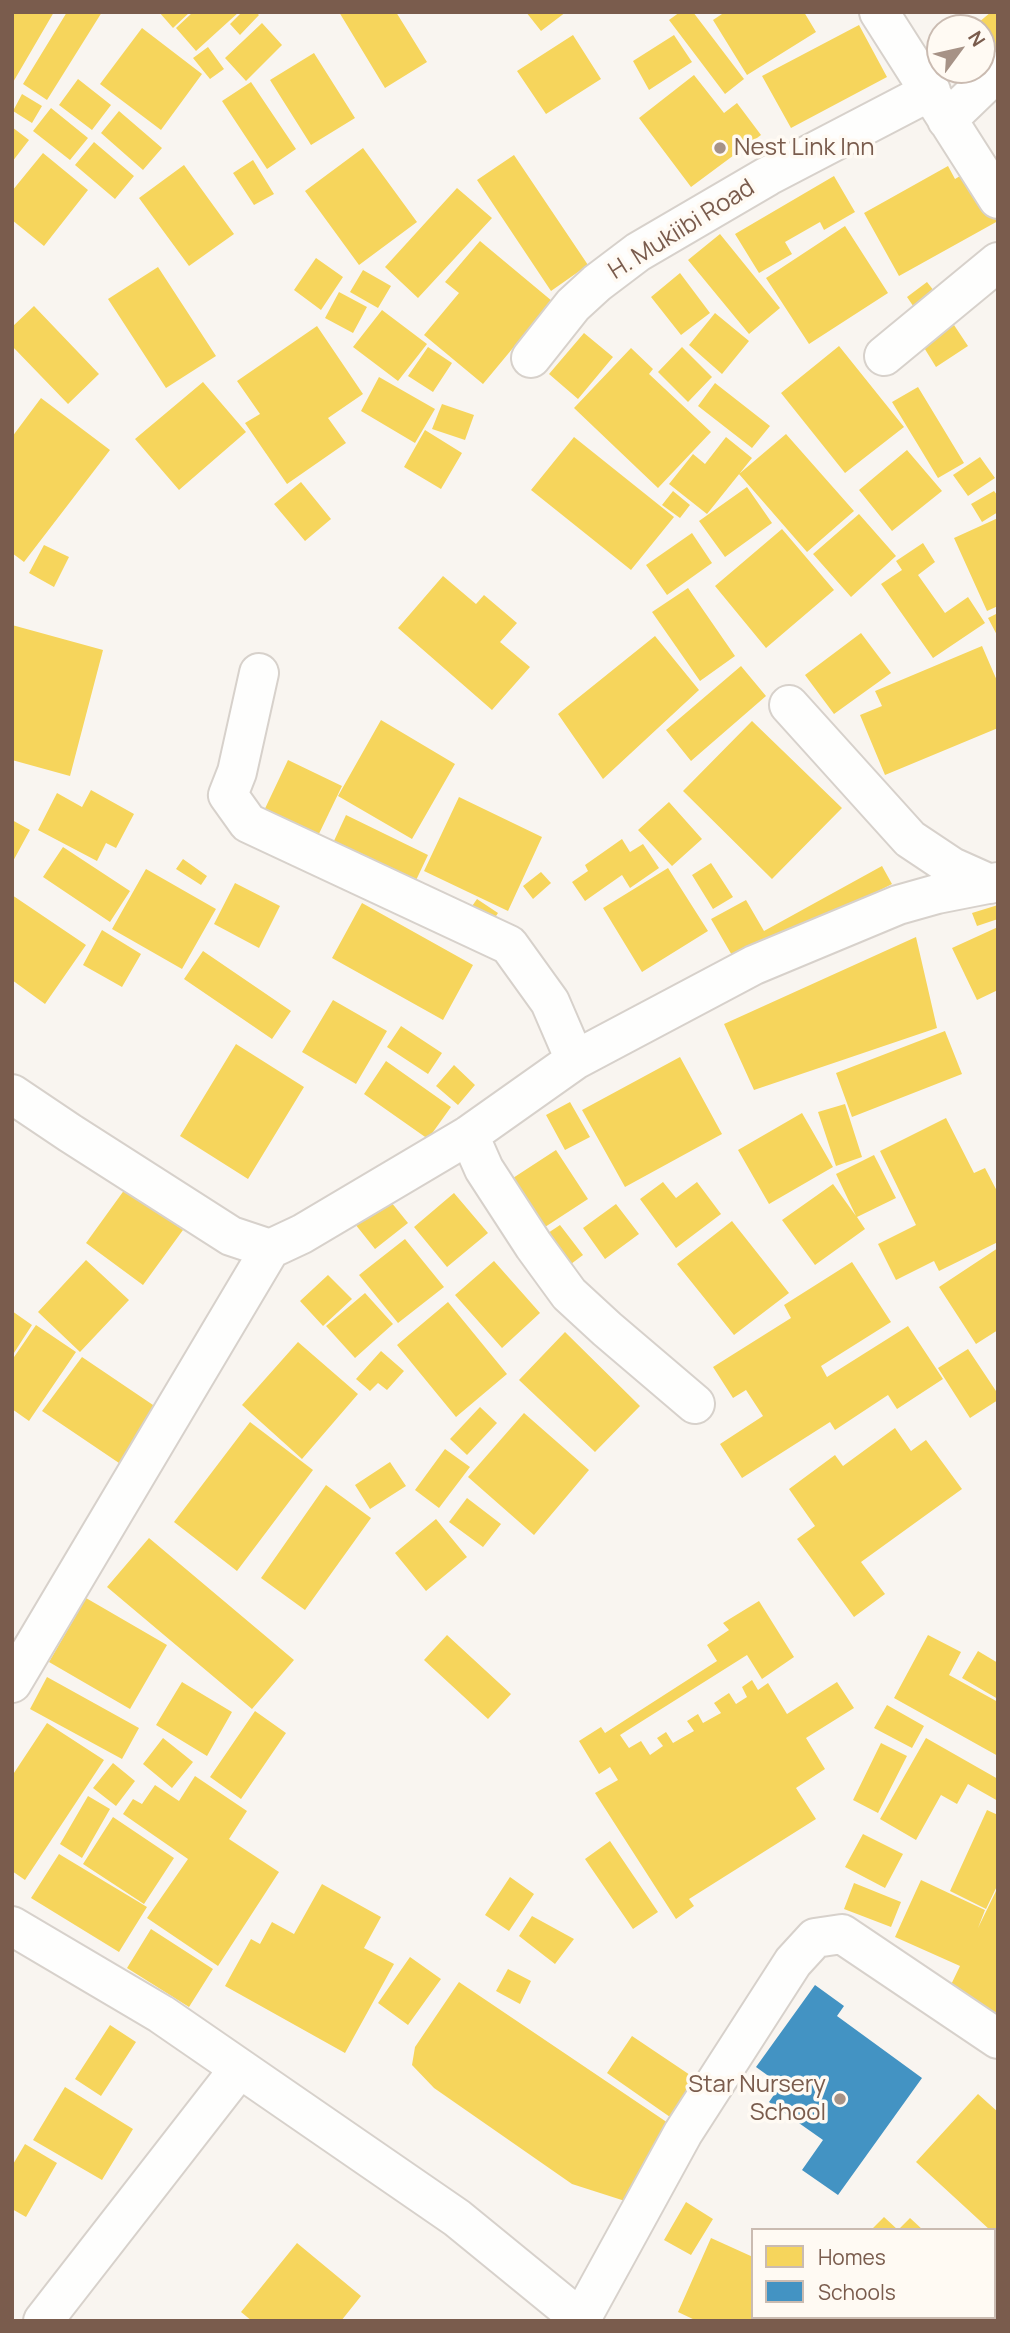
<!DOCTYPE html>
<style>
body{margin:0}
#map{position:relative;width:1010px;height:2333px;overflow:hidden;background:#f9f5f0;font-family:Manrope,sans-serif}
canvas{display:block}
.frame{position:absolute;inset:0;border:14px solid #7a5c4d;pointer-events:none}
.legend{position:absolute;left:751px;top:2228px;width:245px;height:91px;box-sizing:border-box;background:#fffaf3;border:2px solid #cabbb1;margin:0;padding:9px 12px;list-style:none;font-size:21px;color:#7a5c4d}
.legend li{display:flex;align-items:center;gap:14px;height:35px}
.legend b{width:35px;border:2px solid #cabbb1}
.north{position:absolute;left:926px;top:14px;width:70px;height:70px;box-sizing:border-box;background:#fffaf3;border:2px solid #cabbb1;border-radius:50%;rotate:57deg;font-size:19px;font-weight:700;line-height:28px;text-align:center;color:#7a5c4d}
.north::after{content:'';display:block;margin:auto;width:24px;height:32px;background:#a69286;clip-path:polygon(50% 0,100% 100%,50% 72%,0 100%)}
</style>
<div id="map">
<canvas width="1010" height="2333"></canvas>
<div class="frame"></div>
<ul class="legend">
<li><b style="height:19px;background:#f6d55c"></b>Homes</li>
<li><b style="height:19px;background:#4393c3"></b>Schools</li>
</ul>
<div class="north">N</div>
</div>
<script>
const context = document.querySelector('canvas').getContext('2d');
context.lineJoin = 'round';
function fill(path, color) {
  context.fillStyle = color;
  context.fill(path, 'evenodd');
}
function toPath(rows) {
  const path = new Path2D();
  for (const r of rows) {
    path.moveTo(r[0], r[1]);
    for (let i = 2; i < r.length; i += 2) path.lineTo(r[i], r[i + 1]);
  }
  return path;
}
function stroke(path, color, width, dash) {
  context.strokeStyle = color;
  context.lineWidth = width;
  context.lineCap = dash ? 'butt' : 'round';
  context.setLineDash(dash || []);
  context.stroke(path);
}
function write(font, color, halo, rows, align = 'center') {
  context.font = font + ' Manrope,sans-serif';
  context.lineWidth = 7;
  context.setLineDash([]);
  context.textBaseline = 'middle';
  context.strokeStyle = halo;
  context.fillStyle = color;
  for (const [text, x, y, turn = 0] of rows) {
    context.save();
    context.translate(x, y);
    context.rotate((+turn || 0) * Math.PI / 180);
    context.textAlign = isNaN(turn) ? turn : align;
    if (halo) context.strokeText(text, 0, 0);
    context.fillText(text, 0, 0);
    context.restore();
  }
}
fill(toPath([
 [12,12,54,12,12,84],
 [67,12,102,12,47,100,23,84],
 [159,12,190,12,173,28],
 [193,12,239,12,196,51,176,28],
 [242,12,256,12,259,15,240,35,230,24],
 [339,12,396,12,427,62,385,88],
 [526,12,566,12,541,31],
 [680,12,693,12,744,79,725,94,669,20],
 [725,12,804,12,816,32,747,75,713,20],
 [991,12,998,12,998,58,963,86,949,70,982,70,982,28,972,28],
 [262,23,282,45,246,81,225,58],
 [859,25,887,77,791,128,762,76],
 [142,28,202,74,161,130,100,84],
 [573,35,601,79,546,114,517,71],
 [674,35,692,62,649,90,633,61],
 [208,47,224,69,210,79,193,58],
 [314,53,355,118,311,145,270,80],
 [694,75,724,113,737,103,761,135,691,187,639,118],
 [78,79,111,105,92,130,59,105],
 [251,82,296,149,267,169,222,101],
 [22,94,42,106,32,123,13,111],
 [51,108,88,138,70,160,33,131],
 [119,111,162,148,143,170,101,133],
 [12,127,29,140,12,162],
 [94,142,134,176,115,199,75,165],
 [363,148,417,222,359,265,305,191],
 [43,153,88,190,44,246,12,220,12,191],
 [514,155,588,265,551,291,477,180],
 [253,160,274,194,254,205,233,173],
 [184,165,234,234,189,266,139,198],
 [948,166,955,179,970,170,998,221,899,276,864,213],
 [834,176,855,212,824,230,820,222,785,242,792,254,759,273,735,234],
 [457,188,492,218,418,298,385,267],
 [845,226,888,293,809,344,766,278],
 [720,234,780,308,749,334,688,260],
 [480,241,552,301,483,384,424,335,459,293,445,282],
 [316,258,343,277,321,310,294,290],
 [158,267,216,356,166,388,108,299],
 [363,270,391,286,378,308,350,292],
 [680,273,710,313,681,335,651,297],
 [927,282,942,301,920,316,907,297],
 [339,292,367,307,353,333,325,318],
 [34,306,99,374,68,404,12,346,12,327],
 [382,310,427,344,398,381,353,347],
 [715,313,749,341,722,374,689,345],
 [954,325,968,346,936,367,923,346],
 [317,326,363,394,328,418,346,443,287,484,245,423,260,414,237,381],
 [584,333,613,357,578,399,549,374],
 [839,346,904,427,845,473,781,393],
 [428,347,452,363,433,392,408,376],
 [682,347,712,377,688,402,658,372],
 [631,348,653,369,649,374,711,432,658,488,574,408],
 [379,377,435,409,415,443,361,411],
 [203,382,246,432,179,490,135,439],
 [715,383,770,426,752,448,698,406],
 [918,387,964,463,938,478,892,402],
 [41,398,110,450,24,562,12,553,12,437],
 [442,404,474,415,465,440,432,429],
 [425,430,462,453,441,489,404,467],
 [786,434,854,511,807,552,739,474],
 [574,437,674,517,631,570,531,490],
 [726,437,752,458,707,514,669,484,693,454,705,464],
 [907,450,942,491,892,531,859,490],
 [980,457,995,478,968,496,953,475],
 [301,482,331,519,305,541,274,504],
 [747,487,772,523,725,557,699,521],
 [673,491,690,505,680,518,662,505],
 [994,491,998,496,998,512,982,522,971,504],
 [859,514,896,556,851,597,813,554],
 [998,518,998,606,987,611,954,538],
 [782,529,834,590,766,648,715,586],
 [692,533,712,563,667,595,646,565],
 [923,543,935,562,918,575,945,613,968,597,985,623,933,658,881,584,902,570,896,561],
 [44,545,69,557,54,587,29,573],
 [443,576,476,604,484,595,517,623,500,642,530,667,492,710,398,628],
 [688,588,735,656,700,681,652,612],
 [998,613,998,637,988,618],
 [12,625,103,650,70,776,12,760],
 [861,633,891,673,834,714,805,675],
 [655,636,699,690,603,779,558,714],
 [982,646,998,683,998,728,885,775,860,715,882,706,875,691],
 [741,666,766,696,691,761,666,730],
 [381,720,455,764,412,839,338,796],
 [752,721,842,808,772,879,683,791],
 [288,760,342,786,315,842,261,817],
 [91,790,134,814,116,848,106,843,97,861,38,830,57,793,82,807],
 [459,797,542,837,508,911,424,871],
 [669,802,702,839,672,866,638,830],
 [346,815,428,855,409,895,327,856],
 [12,820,30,830,12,863],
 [622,839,630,852,643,844,659,868,630,888,622,875,585,901,572,882,588,871,585,865],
 [63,847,130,891,110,922,43,877],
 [183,859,207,876,201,885,176,869],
 [711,863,733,897,713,909,692,875],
 [882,866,892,884,737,964,711,919,746,900,764,931],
 [668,868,708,931,642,972,603,908],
 [146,869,216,909,182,969,112,929],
 [541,872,551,883,533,899,523,886],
 [235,883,280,906,259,948,214,924],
 [12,895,86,945,45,1004,12,980],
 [477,899,498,913,485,933,463,919],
 [362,903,473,965,443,1020,332,958],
 [998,905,998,919,977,926,972,913],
 [998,927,998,990,977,1000,952,948],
 [102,930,141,954,122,987,83,965],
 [916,937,937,1028,754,1090,724,1024],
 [203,951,291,1011,272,1039,184,979],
 [333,1000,387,1031,356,1084,302,1052],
 [401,1026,442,1053,428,1074,387,1047],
 [945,1031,962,1074,852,1117,836,1073],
 [236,1044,304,1087,248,1179,180,1136],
 [680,1057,722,1134,625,1187,582,1110],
 [386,1061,451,1107,428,1139,364,1094],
 [454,1065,475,1085,458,1105,436,1086],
 [570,1102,590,1137,565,1150,546,1115],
 [845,1104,862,1157,836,1166,818,1112],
 [802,1113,833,1167,769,1204,738,1150],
 [946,1118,974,1173,985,1168,998,1193,998,1242,939,1271,934,1261,896,1280,878,1244,916,1225,880,1151],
 [556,1150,588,1199,545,1227,513,1178],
 [874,1155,896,1198,857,1217,865,1229,815,1265,782,1220,833,1184,856,1216,836,1174],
 [663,1182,676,1198,697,1182,721,1214,676,1248,640,1199],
 [125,1189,183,1230,143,1285,86,1243],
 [454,1193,488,1233,447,1267,414,1227],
 [387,1197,408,1223,375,1249,355,1224],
 [616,1204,639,1234,605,1259,583,1228],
 [732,1221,789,1293,734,1335,677,1264],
 [560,1225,583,1255,559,1273,536,1241],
 [405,1239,444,1287,398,1323,359,1275],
 [998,1248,998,1330,976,1344,939,1287],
 [86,1260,129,1300,80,1352,38,1312],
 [494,1261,540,1313,502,1348,455,1295],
 [852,1262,891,1322,821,1366,827,1377,908,1326,943,1379,897,1409,888,1395,835,1430,830,1422,742,1478,720,1444,763,1416,746,1390,733,1398,713,1367,791,1318,784,1305],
 [328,1275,352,1299,323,1326,300,1301],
 [365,1293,393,1324,355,1358,326,1326],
 [448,1302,507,1374,456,1417,397,1345],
 [12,1311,32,1325,12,1356],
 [36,1325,76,1352,29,1421,12,1409,12,1360],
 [565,1332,640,1406,595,1452,519,1380],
 [298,1342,358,1394,302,1459,242,1405],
 [968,1349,998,1394,998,1400,970,1418,938,1368],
 [381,1351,404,1371,387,1390,378,1383,370,1391,356,1379],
 [82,1357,156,1407,119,1463,42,1411],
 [480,1407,497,1423,467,1455,450,1439],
 [524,1413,589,1470,534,1535,468,1477],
 [250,1422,313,1470,237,1571,174,1522],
 [895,1428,911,1451,926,1440,962,1489,861,1562,885,1594,854,1617,797,1539,815,1526,789,1489,835,1455,843,1466],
 [445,1449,470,1467,439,1508,415,1490],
 [390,1462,406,1486,370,1509,355,1485],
 [326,1485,371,1518,305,1610,261,1578],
 [467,1498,501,1524,483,1547,449,1522],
 [436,1519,467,1557,426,1591,395,1553],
 [149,1538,294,1660,252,1709,107,1587],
 [86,1598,167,1645,130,1709,49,1662],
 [759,1601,794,1657,762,1679,747,1655,620,1735,629,1748,641,1741,650,1755,663,1746,657,1738,666,1732,673,1743,694,1731,687,1721,698,1714,703,1723,721,1713,714,1703,729,1693,736,1704,747,1697,742,1687,752,1680,758,1690,768,1683,787,1714,837,1682,854,1708,806,1738,825,1769,796,1788,816,1819,689,1899,694,1906,676,1919,595,1793,618,1780,610,1767,599,1774,579,1741,601,1727,605,1733,717,1661,707,1645,729,1630,723,1623],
 [447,1635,511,1694,488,1719,424,1660],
 [928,1635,961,1652,949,1675,998,1702,998,1756,894,1698],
 [978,1651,998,1663,998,1699,962,1678],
 [47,1677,139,1728,122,1759,30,1709],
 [182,1682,232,1712,207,1756,156,1725],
 [887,1705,924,1726,912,1748,874,1728],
 [255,1711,286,1733,241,1799,210,1777],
 [47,1723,104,1760,25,1880,12,1871,12,1776],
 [163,1738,193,1762,172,1788,143,1764],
 [926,1738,998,1779,998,1801,968,1784,957,1804,941,1795,916,1840,880,1819],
 [881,1743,907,1756,878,1813,853,1800],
 [113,1763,135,1781,116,1806,93,1788],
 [195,1776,247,1811,229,1839,279,1872,218,1966,147,1918,188,1859,123,1814,133,1799,142,1804,155,1785,179,1801],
 [88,1796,110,1809,82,1858,60,1844],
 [987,1810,998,1815,998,1884,986,1909,950,1891],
 [113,1817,174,1858,144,1904,83,1864],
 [863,1834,903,1854,885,1888,845,1867],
 [610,1841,658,1912,633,1929,585,1859],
 [59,1854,147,1907,119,1952,31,1898],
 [510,1877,534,1894,509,1931,485,1915],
 [921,1880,985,1910,978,1928,996,1891,998,1892,998,2017,947,1993,960,1966,895,1937],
 [854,1883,901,1902,891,1927,844,1909],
 [322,1884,381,1917,364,1948,394,1964,345,2053,225,1986,251,1939,260,1944,272,1922,294,1934],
 [532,1916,574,1939,555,1964,519,1936],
 [151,1929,213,1969,189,2007,127,1968],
 [410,1957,441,1979,408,2025,378,2003],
 [508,1969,531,1981,520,2004,496,1991],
 [459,1982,674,2127,625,2201,572,2184,434,2088,412,2065,415,2047],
 [110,2025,136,2042,101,2096,75,2079],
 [632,2036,696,2079,670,2117,607,2073],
 [65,2087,133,2129,102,2180,33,2140],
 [978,2094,998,2112,998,2237,994,2234,994,2230,990,2230,916,2162],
 [25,2144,57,2163,26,2217,12,2209,12,2166],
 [686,2202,713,2219,691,2255,664,2240],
 [884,2217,898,2230,871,2230],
 [910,2218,923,2230,898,2230],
 [711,2238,753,2257,753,2317,768,2317,766,2321,697,2321,678,2312],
 [297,2243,361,2296,341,2321,252,2321,241,2312],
 [819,2317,928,2317,931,2321,814,2321]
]), '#f6d55c');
fill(toPath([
 [815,1985,844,2006,837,2016,922,2078,838,2195,802,2170,823,2140,769,2102,781,2085,756,2067]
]), '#4393c3');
const street = toPath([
 [879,12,998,199],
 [947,120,998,71],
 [884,356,998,262],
 [531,358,573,305,597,283,638,252,768,176,931,91],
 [259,673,237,772,228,795,248,823,509,945,550,1002,575,1060],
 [789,705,910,839,952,867,990,884],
 [12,1094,70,1133,231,1236,270,1249],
 [469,1135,484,1169,534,1246,569,1294,607,1329,695,1404],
 [12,1683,270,1249,302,1234,469,1135,575,1060,754,965,898,905,937,894,998,882],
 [12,1926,161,2014,457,2218,583,2321],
 [581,2319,683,2133,793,1962,815,1938,842,1934,998,2039],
 [43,2321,239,2069]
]);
stroke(street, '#d7d1cb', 42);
stroke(street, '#fefefd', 38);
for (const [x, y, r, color] of [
 [720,148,7,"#a69286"],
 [840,2099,7,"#a69286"]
]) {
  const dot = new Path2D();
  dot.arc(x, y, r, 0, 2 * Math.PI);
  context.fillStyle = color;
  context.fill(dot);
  stroke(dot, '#fffaf3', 2.5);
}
write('24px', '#7a5c4d', '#fffaf3', [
 ["Nest Link Inn",734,148],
 ["Star Nursery",826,2085,"right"],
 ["School",826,2113,"right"]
], 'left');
write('24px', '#7a5c4d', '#fffaf3', [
 ["H. Mukiibi Road",682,230,-32]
]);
</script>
